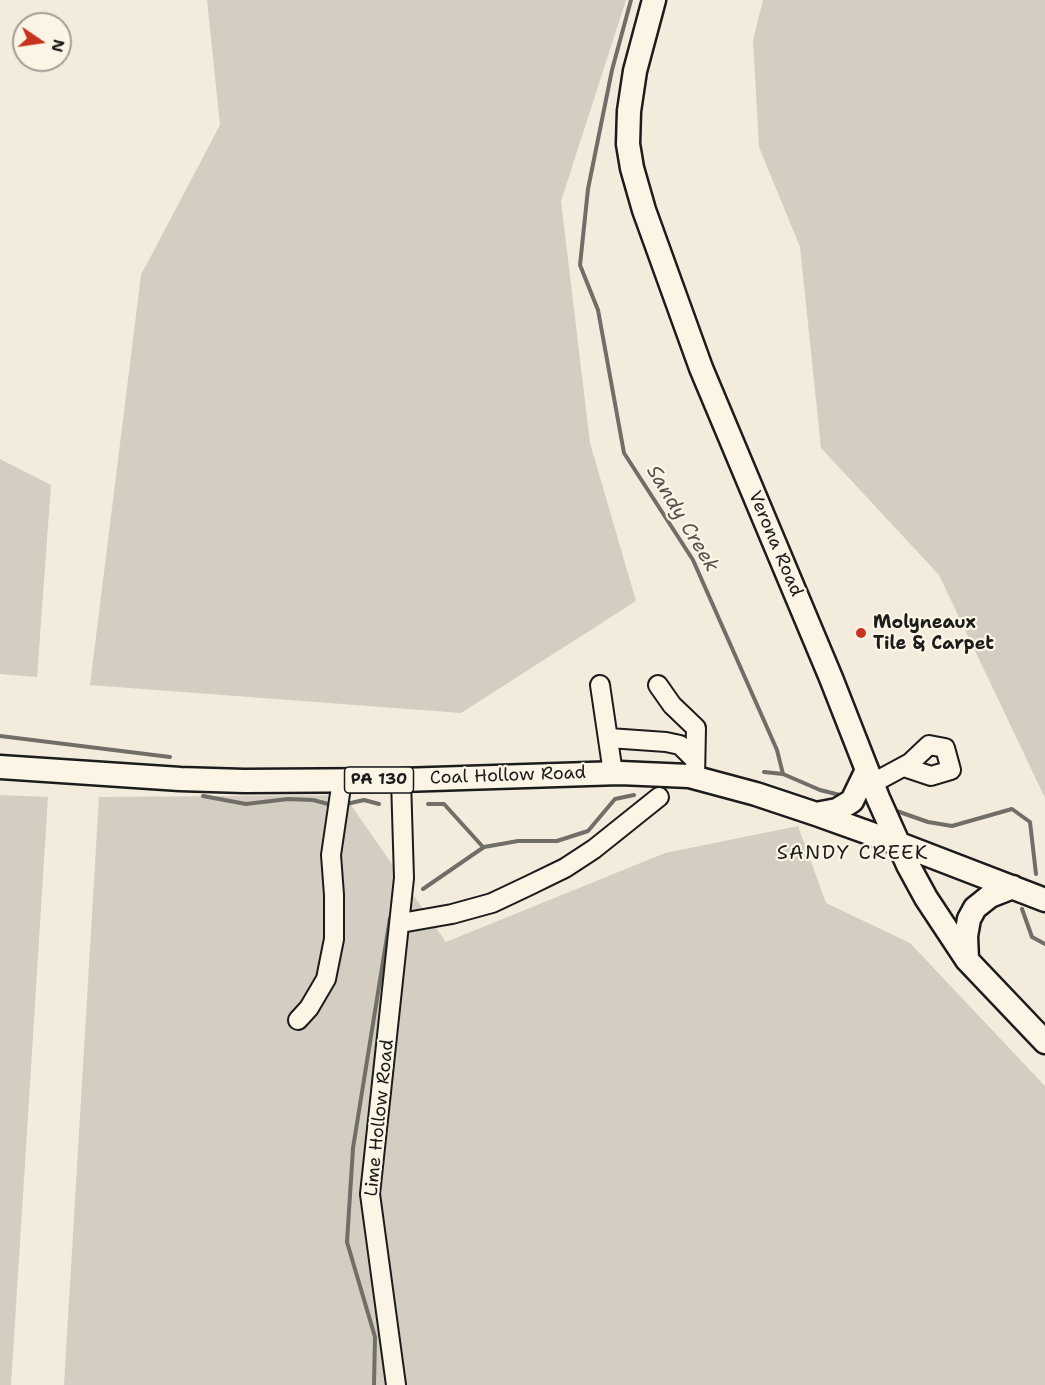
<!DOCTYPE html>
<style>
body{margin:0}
#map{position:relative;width:1045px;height:1385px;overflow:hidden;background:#f3ecdd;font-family:"Shantell Sans",sans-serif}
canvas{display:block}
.north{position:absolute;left:12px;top:12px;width:60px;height:60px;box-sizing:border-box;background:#fcf5e5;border:2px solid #a29e95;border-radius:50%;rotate:103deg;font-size:16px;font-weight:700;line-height:24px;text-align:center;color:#1c1c1c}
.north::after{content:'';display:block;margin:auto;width:21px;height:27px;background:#c8321e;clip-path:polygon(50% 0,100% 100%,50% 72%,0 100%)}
</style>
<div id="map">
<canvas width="1045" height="1385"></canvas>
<div class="north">N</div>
</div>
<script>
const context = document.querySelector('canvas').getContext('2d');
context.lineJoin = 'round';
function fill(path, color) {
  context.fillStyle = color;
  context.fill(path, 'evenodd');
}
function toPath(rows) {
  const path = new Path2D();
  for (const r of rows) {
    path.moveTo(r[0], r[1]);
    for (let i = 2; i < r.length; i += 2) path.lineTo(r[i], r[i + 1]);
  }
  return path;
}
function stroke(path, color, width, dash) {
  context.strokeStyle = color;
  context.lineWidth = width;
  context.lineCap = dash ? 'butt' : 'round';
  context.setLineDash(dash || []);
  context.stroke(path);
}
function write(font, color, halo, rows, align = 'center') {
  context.font = font + ' "Shantell Sans",sans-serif';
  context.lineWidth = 4.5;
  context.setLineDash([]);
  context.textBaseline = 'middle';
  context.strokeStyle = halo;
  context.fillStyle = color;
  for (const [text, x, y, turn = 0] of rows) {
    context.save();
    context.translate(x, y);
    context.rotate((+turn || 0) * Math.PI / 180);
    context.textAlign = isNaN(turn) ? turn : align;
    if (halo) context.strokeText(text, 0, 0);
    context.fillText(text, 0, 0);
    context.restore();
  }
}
fill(toPath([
 [207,0,626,0,561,201,590,443,636,601,461,713,90,685,141,275,220,125],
 [763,0,1045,0,1045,798,939,575,821,448,800,247,759,147,753,40],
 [0,459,51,485,37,677,0,674],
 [0,795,48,797,11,1385,0,1385],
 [344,795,446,942,665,853,798,826,826,903,910,943,1045,1086,1045,1385,64,1385,99,797]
]), '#d3cec1');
stroke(toPath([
 [631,0,612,70,588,189,580,265,598,310,624,453,693,560,777,750,783,774,820,790,844,796],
 [0,736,170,757],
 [764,772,783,774],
 [203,796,246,804,288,799,313,800,332,805],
 [428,804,444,804,483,847],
 [342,805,364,800,379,804],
 [891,809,928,822,952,826,1012,809,1030,822,1036,874],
 [423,889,484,847,518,841,557,841,588,831,615,799,634,795],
 [1022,909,1032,937,1045,944],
 [374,1385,375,1337,347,1242,353,1148,390,918]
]), '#716e68', 4);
const minor = toPath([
 [600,685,613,773],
 [658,685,672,705,696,728,695,777],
 [609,738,666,742,680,745,695,760],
 [873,783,910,763,929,745,945,748,951,770,931,776,904,767],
 [401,923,452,914,492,903,528,886,565,868,594,849,659,797],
 [298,1020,309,1008,326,979,334,939,334,895,331,855,342,780],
 [396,1385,370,1194,404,878,401,780]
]);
const major = toPath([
 [654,0,635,71,629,111,628,144,632,168,644,210,701,368,831,678,878,798,908,865,926,898,967,960,1045,1042],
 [0,767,180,779,244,781,401,780,620,773,689,776,756,794,816,814,897,843,1045,900],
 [816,814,837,810,852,801,867,770],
 [967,960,966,936,969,919,975,908,990,896,1013,887]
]);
stroke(minor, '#1c1c1c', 22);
stroke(major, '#1c1c1c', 27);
stroke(minor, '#fcf5e5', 18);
stroke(major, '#fcf5e5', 22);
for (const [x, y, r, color] of [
 [861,633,6,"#c8321e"]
]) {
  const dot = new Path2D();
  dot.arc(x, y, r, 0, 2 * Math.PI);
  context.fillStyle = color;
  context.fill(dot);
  stroke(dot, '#fcf5e5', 2);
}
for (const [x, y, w] of [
 [379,780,69]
]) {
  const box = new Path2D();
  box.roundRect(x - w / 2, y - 13, w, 26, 4.5);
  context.fillStyle = '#fcf5e5';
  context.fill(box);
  stroke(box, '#1c1c1c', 1.5);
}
write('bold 16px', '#1c1c1c', null, [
 ["PA 130",379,780]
]);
write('18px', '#1c1c1c', '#fcf5e5', [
 ["Verona Road",775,544,67],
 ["Coal Hollow Road",508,776,-2],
 ["Lime Hollow Road",380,1118,-84]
]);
write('bold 18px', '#1c1c1c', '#fcf5e5', [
 ["Molyneaux",873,623],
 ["Tile & Carpet",873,644]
], 'left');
write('italic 20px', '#55534f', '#fcf5e5', [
 ["Sandy Creek",682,519,59]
]);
context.letterSpacing = '1.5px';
write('20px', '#1c1c1c', '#fcf5e5', [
 ["SANDY CREEK",853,854]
]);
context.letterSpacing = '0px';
</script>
